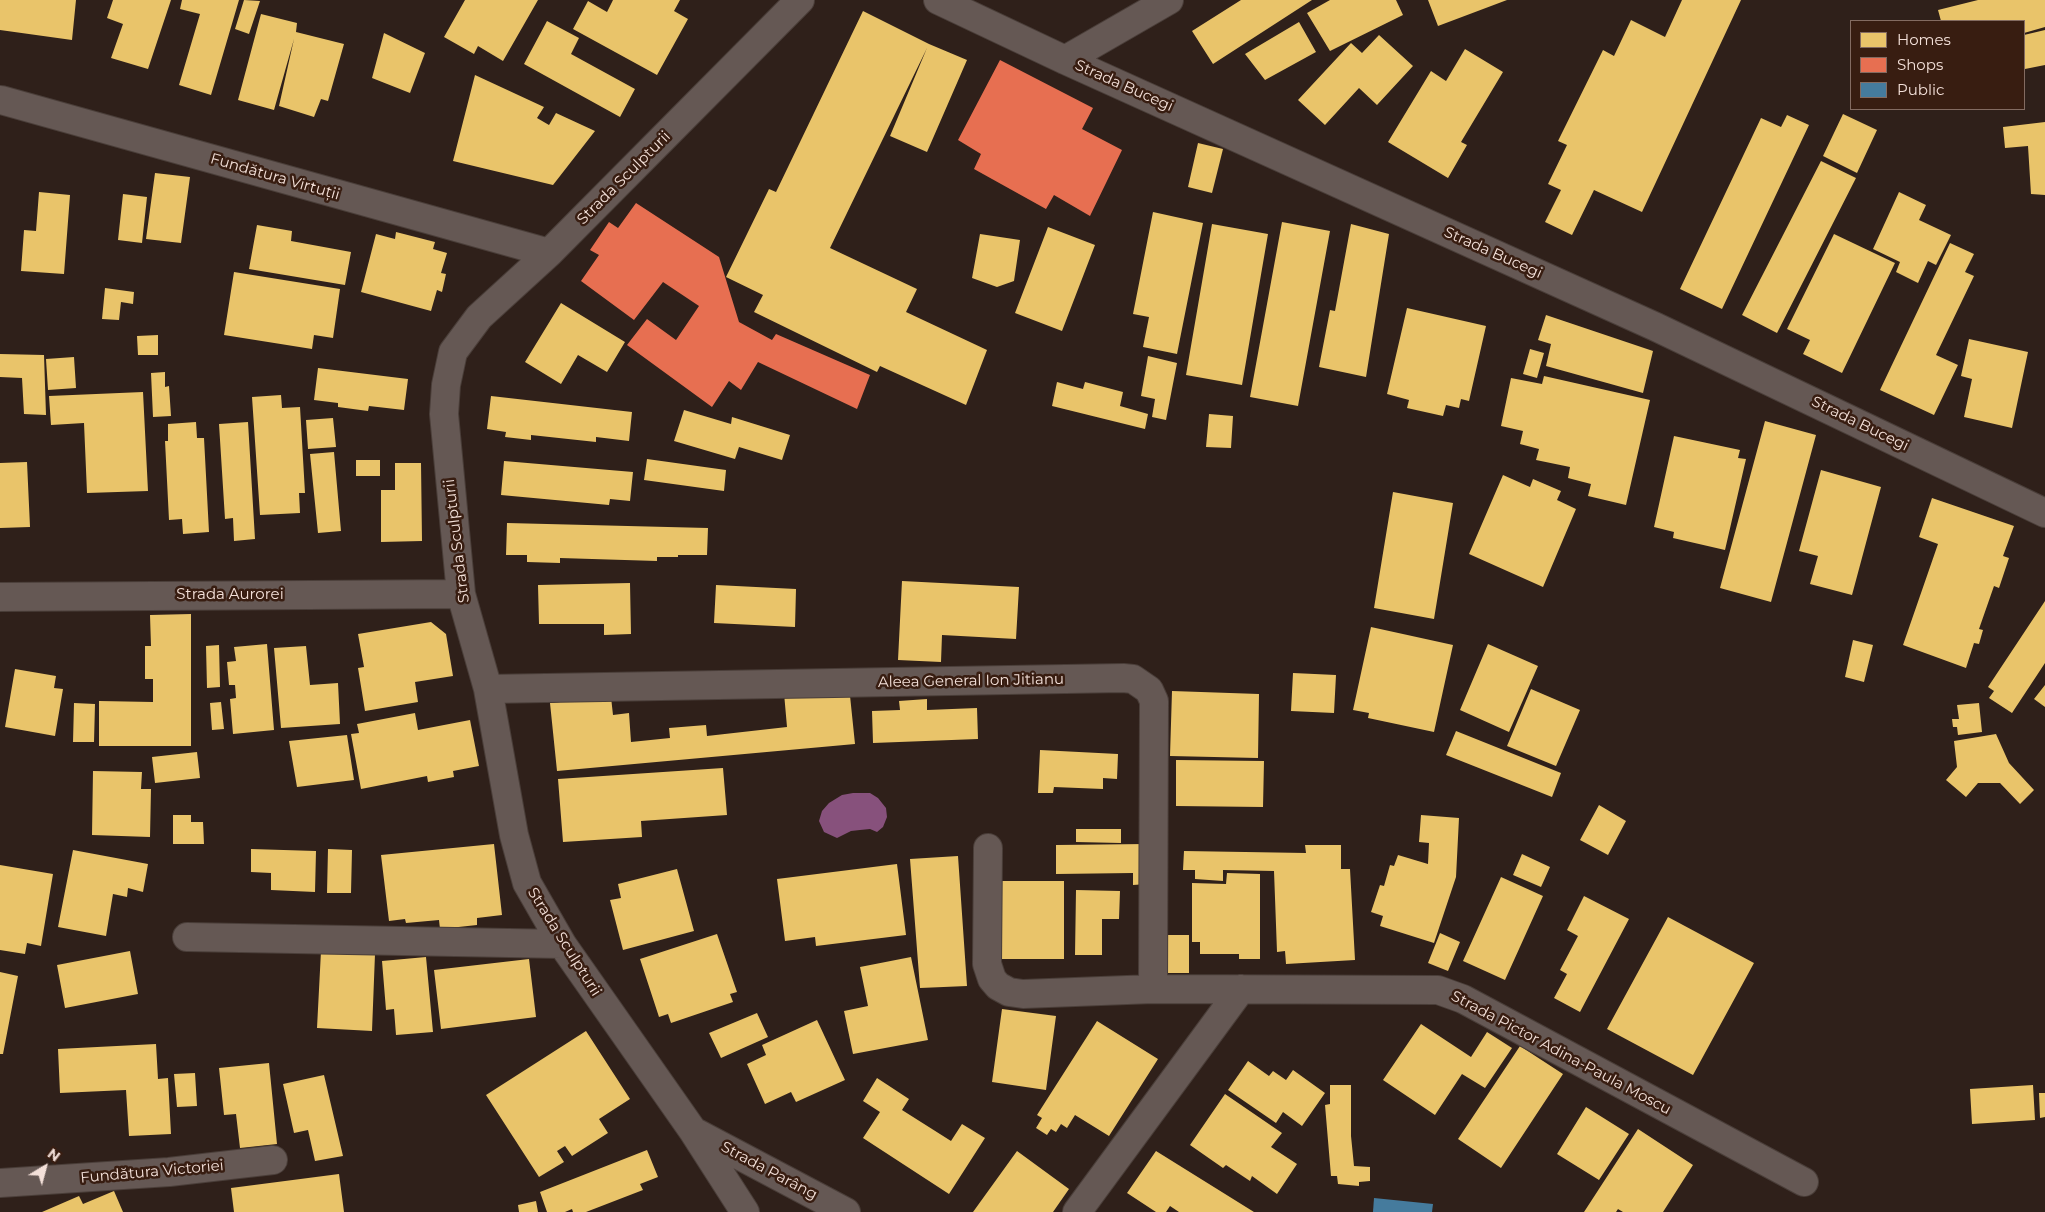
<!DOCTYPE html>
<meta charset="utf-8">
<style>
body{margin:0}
#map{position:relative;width:2045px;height:1212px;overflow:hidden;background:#2f201a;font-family:Montserrat,sans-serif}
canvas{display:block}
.legend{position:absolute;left:1850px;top:20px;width:175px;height:90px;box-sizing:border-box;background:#381d11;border:1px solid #836b61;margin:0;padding:6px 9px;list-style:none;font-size:15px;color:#f3e0d9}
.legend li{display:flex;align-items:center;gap:10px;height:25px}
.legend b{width:25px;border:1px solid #836b61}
.north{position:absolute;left:20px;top:1142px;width:50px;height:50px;-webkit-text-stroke:4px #381d11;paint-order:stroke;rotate:37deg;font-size:14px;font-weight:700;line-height:20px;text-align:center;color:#f3e0d9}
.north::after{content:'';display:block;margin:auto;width:18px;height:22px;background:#f3e0d9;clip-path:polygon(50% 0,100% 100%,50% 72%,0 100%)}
</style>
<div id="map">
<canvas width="2045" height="1212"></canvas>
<ul class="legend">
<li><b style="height:14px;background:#e9c46a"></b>Homes</li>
<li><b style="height:14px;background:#e76f51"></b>Shops</li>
<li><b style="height:14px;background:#457b9d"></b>Public</li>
</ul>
<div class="north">N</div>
</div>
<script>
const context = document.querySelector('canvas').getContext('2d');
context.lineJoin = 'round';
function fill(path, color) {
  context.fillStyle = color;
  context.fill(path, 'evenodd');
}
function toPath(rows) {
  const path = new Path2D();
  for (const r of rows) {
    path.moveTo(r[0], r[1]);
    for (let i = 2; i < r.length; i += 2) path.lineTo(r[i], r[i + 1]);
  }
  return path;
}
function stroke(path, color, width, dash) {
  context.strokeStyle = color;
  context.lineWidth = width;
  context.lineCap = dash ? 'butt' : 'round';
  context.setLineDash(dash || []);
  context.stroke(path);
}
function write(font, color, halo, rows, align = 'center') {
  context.font = font + ' Montserrat,sans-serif';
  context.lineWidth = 5;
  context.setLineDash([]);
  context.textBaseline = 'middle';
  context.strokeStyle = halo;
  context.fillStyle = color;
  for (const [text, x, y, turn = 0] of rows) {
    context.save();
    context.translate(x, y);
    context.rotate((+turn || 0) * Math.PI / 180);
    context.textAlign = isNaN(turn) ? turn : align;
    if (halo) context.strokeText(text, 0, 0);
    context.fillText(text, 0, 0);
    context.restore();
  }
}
fill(toPath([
 [853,793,870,793,878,798,886,808,887,817,883,827,877,832,870,829,860,830,851,831,837,838,824,832,819,821,822,811,829,803,842,795]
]), '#87517c');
fill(toPath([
 [0,0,76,0,72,40,0,30],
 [113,0,171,0,148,69,111,58,123,24,107,18],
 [182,0,239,0,211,95,179,85,200,14,180,9],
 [244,0,260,1,249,34,235,29],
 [465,0,538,0,503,61,478,46,474,54,444,37],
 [613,0,680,0,674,11,688,19,657,75,573,29,588,1,607,12],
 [1241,0,1312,0,1213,64,1192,31],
 [1330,0,1396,0,1403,15,1330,51,1307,13],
 [1428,0,1507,0,1438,26],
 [1682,0,1741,0,1642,212,1594,190,1572,235,1545,222,1561,190,1548,184,1567,145,1558,141,1603,50,1614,56,1631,20,1665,37],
 [1978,0,2045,0,2045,27,2024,33,2024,21,1941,21,1938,10],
 [863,11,929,44,967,60,927,152,890,136,927,48,830,248,917,289,906,312,987,350,966,405,880,366,877,372,754,312,763,295,726,277,769,189,776,192],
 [261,14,297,23,296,32,344,44,328,101,321,99,314,117,279,106,294,39,274,110,238,100],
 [547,21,579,38,571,54,635,89,620,117,524,64],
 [1299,22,1316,52,1265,80,1245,54],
 [2045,30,2045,65,2025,69,2024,35],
 [384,33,425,53,410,93,372,78],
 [1379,35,1413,66,1377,105,1359,88,1325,125,1298,100,1351,43,1362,53],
 [1465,49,1503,72,1461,142,1467,145,1448,178,1388,142,1431,71,1446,81],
 [475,75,544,107,537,118,549,125,556,113,595,131,553,185,453,161],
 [1843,114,1877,130,1857,173,1823,156],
 [1787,115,1809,125,1722,309,1680,289,1761,118,1781,127],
 [2045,122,2045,195,2031,194,2028,146,2005,148,2003,127],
 [1198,143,1223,149,1212,193,1188,187],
 [1821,161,1856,178,1777,333,1742,315],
 [155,173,190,177,181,243,146,239],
 [39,192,70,195,64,274,21,271,24,230,36,231],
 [1899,192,1926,205,1919,220,1951,235,1936,265,1928,261,1918,283,1896,272,1900,262,1873,249],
 [123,194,147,197,142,243,118,240],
 [1153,212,1203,223,1177,354,1143,347,1149,317,1133,314],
 [1282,222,1330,231,1298,406,1250,397],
 [1212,224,1268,234,1242,385,1186,375],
 [1351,224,1389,234,1366,377,1319,367,1330,310,1335,311],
 [257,225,292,231,291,241,351,252,345,285,249,269],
 [1048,227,1095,245,1062,331,1015,313],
 [396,232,435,242,433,249,447,253,441,273,446,274,442,292,437,290,431,311,361,292,376,234,395,239],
 [980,234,1020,240,1014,281,997,287,972,278],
 [1834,234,1895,263,1842,373,1803,354,1810,340,1787,329],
 [1950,243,1974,254,1965,272,1974,276,1936,355,1958,365,1934,415,1880,390],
 [234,272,340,289,333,338,314,335,312,349,224,335],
 [105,288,134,292,133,304,121,302,119,320,102,319],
 [561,303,625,342,607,372,578,355,561,384,525,362],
 [1407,308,1486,326,1469,401,1461,399,1459,408,1446,405,1443,416,1407,408,1409,400,1387,394],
 [1546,315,1653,351,1643,393,1546,366,1551,344,1538,340],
 [158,335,158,355,138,355,137,336],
 [1969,339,2028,352,2012,428,1964,417,1972,379,1961,376],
 [1530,349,1544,353,1537,378,1523,374],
 [0,354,44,355,46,415,24,414,22,378,0,377],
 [1148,356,1177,363,1166,420,1152,417,1155,399,1141,396],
 [74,357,76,388,48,390,46,359],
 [318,368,408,379,404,410,369,406,368,411,338,407,338,403,314,400],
 [165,372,165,387,169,386,171,416,153,417,151,373],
 [1544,376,1650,400,1626,505,1588,496,1591,484,1568,478,1570,467,1536,460,1539,449,1520,444,1523,431,1501,426,1511,378,1542,384],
 [1057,382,1083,389,1085,382,1123,392,1120,406,1148,414,1145,429,1052,406],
 [143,392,148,491,87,493,84,423,51,425,49,396],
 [281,395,282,408,300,407,305,493,299,493,300,513,260,515,252,397],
 [491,396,632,412,629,441,596,437,596,442,531,435,531,440,505,437,506,432,487,429],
 [684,410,731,424,732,417,790,435,782,460,739,447,735,459,674,441],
 [1209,414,1233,416,1231,448,1206,447],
 [333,418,336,447,308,449,306,420],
 [1765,421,1816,435,1771,602,1720,588],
 [196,422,197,438,204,438,209,532,183,534,182,519,169,520,165,441,168,441,168,424],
 [248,422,255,539,234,541,233,518,225,519,219,424],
 [1674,436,1740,450,1738,458,1746,459,1725,550,1673,538,1674,532,1654,527],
 [334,452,341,531,318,533,310,454],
 [647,459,726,470,724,491,644,480],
 [356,460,380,460,380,476,356,476],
 [504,461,633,472,630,501,610,499,609,505,501,495],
 [27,462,30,527,0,528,0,463],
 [395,463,421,463,422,541,381,542,381,490,395,490],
 [1821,470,1881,487,1852,595,1810,584,1818,556,1799,551],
 [1503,475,1530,487,1533,479,1561,491,1557,500,1576,509,1543,587,1469,554],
 [1393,492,1453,503,1434,619,1374,608],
 [1932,498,2014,526,2003,556,2009,558,1999,588,1994,586,1979,629,1983,630,1979,644,1974,643,1966,668,1903,645,1938,544,1919,537],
 [507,523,708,528,707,555,678,555,678,557,657,557,657,561,560,558,560,563,527,562,527,555,506,555],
 [902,581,1019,587,1016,639,942,635,941,662,898,660],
 [630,583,631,634,604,635,604,624,539,624,538,585],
 [716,585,796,589,795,627,714,623],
 [2045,601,2045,663,2012,713,1989,698,1994,691,1988,687],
 [191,614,191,746,99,746,99,701,153,702,153,679,145,679,145,646,151,646,150,615],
 [431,622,446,634,453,676,415,682,418,702,365,711,358,668,364,667,358,634],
 [1371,627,1453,645,1434,732,1368,718,1369,713,1353,710],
 [1853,640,1873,645,1864,682,1845,677],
 [267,644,274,730,233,734,230,699,236,698,235,685,229,685,227,662,236,661,234,647],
 [1488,644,1538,666,1509,732,1460,710],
 [219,645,220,687,207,688,206,646],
 [306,646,310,685,338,683,340,724,281,728,274,648],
 [15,669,56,676,54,688,63,689,55,736,5,727],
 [1293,673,1336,675,1334,713,1291,711],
 [2045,685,2045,707,2034,699],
 [849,686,855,744,557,771,550,703,611,697,613,715,629,713,631,742,670,738,669,728,706,725,707,736,787,727,784,693],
 [1531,689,1580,710,1556,766,1507,746],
 [1172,691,1259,694,1258,758,1170,756],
 [927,699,927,710,977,708,978,739,873,743,872,711,900,710,899,701],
 [221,702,224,729,212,730,210,703],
 [74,703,95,704,94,742,73,742],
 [1979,703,1982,732,1958,735,1957,727,1953,727,1952,719,1959,719,1957,705],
 [415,713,418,730,470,720,479,766,453,771,454,777,428,782,427,776,361,789,351,734,359,733,357,724],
 [1456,731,1561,773,1552,797,1446,755],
 [1996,734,2009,763,2034,790,2020,804,2000,783,1978,783,1966,797,1946,780,1957,767,1954,741],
 [347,735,354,780,297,787,289,741],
 [1040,750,1118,754,1117,779,1103,778,1103,789,1054,787,1053,793,1038,793],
 [197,752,200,778,155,783,152,757],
 [1176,760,1264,761,1263,807,1176,806],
 [723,768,727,815,641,821,642,837,563,842,558,779],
 [93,771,142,772,141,789,151,789,150,837,92,835],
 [1599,805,1626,821,1608,855,1580,840],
 [173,815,191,815,191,822,203,822,204,844,173,844],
 [1421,815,1459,818,1456,877,1434,943,1380,926,1383,916,1371,912,1380,885,1384,886,1390,865,1394,866,1398,855,1428,864,1429,843,1419,842],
 [1076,829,1121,829,1121,843,1076,842],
 [494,844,502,915,477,918,477,925,440,929,439,920,406,923,405,919,389,921,381,855],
 [1146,844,1147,884,1133,885,1133,873,1056,874,1056,845],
 [1305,845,1341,845,1341,869,1350,869,1355,960,1286,964,1285,951,1277,952,1274,871,1223,870,1223,881,1195,879,1195,870,1183,870,1184,851,1306,853],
 [251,849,316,851,315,892,271,890,271,873,251,872],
 [328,849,352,850,351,893,327,893],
 [73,850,148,864,143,892,128,888,127,897,113,894,106,936,58,927],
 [1522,854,1550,867,1541,887,1513,875],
 [958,856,967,986,920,988,910,859],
 [897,864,906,935,816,946,815,937,785,941,777,879],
 [0,865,53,874,41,946,27,943,25,954,0,950],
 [677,869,694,931,623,950,610,900,621,898,618,884],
 [1227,873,1260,874,1260,959,1239,959,1239,954,1200,954,1200,942,1192,942,1192,883,1226,884],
 [1501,877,1543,896,1505,980,1463,961],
 [1001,881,1064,881,1064,959,1001,959],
 [1076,890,1120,891,1119,919,1102,919,1102,955,1075,955],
 [1584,896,1629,919,1580,1012,1554,998,1567,974,1560,970,1578,936,1567,930],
 [1668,917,1754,963,1693,1075,1607,1029],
 [1440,933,1460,942,1448,971,1428,963],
 [717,934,737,992,730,994,733,1002,671,1023,668,1014,659,1017,640,959],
 [1167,935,1189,935,1189,973,1168,973],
 [130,951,138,994,65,1008,57,965],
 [321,951,375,954,372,1031,317,1028],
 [426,957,433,1032,396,1035,394,1009,386,1010,382,961],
 [911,957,928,1040,853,1054,844,1011,868,1006,860,967],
 [529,959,536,1017,441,1029,434,970],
 [0,972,18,976,3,1054,0,1054],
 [1002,1009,1056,1016,1046,1090,992,1082],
 [757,1013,768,1037,721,1058,709,1033],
 [817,1020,845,1080,796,1102,791,1092,765,1104,747,1064,766,1055,762,1045],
 [1097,1021,1158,1059,1109,1136,1075,1115,1067,1128,1061,1124,1056,1132,1051,1129,1047,1135,1036,1128,1042,1118,1037,1115],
 [1421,1024,1471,1057,1487,1032,1512,1048,1485,1088,1462,1074,1435,1115,1383,1080],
 [586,1031,630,1099,599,1119,608,1133,572,1156,565,1146,557,1151,564,1162,539,1177,486,1095],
 [156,1044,158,1079,168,1078,171,1134,129,1136,126,1090,60,1093,58,1049],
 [1520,1046,1563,1074,1501,1168,1458,1139],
 [1248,1061,1269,1076,1273,1071,1286,1080,1293,1070,1325,1093,1302,1126,1283,1112,1276,1123,1228,1090],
 [269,1063,277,1144,240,1148,236,1114,224,1115,219,1068],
 [195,1073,197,1106,177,1107,174,1074],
 [324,1075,343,1156,315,1161,308,1130,294,1133,283,1084],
 [877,1078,909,1099,902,1110,951,1141,962,1124,985,1138,949,1194,863,1138,880,1112,863,1101],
 [1330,1085,1351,1085,1351,1136,1354,1166,1370,1167,1370,1181,1359,1182,1359,1186,1338,1184,1337,1176,1331,1176,1325,1105,1330,1104],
 [2033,1085,2035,1120,1972,1124,1970,1089],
 [2039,1093,2045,1093,2045,1117,2040,1118],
 [1225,1094,1282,1133,1271,1147,1297,1164,1277,1194,1252,1176,1250,1181,1226,1165,1223,1168,1190,1145],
 [1586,1107,1629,1134,1599,1180,1557,1154],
 [1638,1129,1693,1165,1663,1212,1623,1212,1618,1209,1616,1212,1584,1212],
 [647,1150,658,1177,640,1184,643,1190,586,1212,573,1212,572,1209,565,1212,547,1212,540,1192],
 [1017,1151,1069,1189,1053,1212,973,1212],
 [1156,1151,1254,1212,1179,1212,1170,1206,1166,1212,1156,1212,1127,1193],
 [339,1174,344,1212,234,1212,231,1188],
 [114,1191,123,1212,42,1212,79,1196,83,1204],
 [536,1201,538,1212,519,1212,518,1205]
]), '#e9c46a');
fill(toPath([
 [1000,60,1093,108,1082,129,1122,150,1090,216,1054,195,1046,209,974,169,981,154,958,140],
 [636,203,719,257,739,322,772,340,776,334,870,375,857,409,758,362,741,390,729,381,712,407,627,345,647,319,676,340,699,306,663,282,634,320,581,281,599,255,590,250,609,222,618,228]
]), '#e76f51');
fill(toPath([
 [1374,1198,1433,1204,1432,1212,1373,1212]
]), '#457b9d');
const minor = toPath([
 [938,0,1065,60,1656,327,2045,513],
 [1065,60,1169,0],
 [1,100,549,253],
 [0,597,461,594],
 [488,689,1123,678,1133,679,1149,690,1154,701,1153,989],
 [988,848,987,964,992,979,998,986,1009,992,1023,994,1153,989,1438,990,1463,999,1804,1182],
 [187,937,562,944],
 [695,1132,846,1212],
 [0,1183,169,1172,273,1160],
 [745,1212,693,1131,562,944,527,883,514,835,488,689,461,594,444,414,446,385,453,352,479,317,549,253,800,0],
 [1077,1212,1241,989]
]);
stroke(minor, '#4a3e39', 30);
stroke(minor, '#655854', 28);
write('15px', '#f3e0d9', '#381d11', [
 ["Strada Bucegi",1124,86,24],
 ["Fundătura Virtuții",275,177,16],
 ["Strada Sculpturii",624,178,-45],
 ["Strada Bucegi",1493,253,24],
 ["Strada Bucegi",1860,424,26],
 ["Strada Sculpturii",457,541,-97],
 ["Strada Aurorei",230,595],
 ["Aleea General Ion Jitianu",971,681,-1],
 ["Strada Sculpturii",564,942,58],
 ["Strada Pictor Adina-Paula Moscu",1561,1053,28],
 ["Strada Parâng",769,1171,28],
 ["Fundătura Victoriei",152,1172,-5]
]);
</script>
